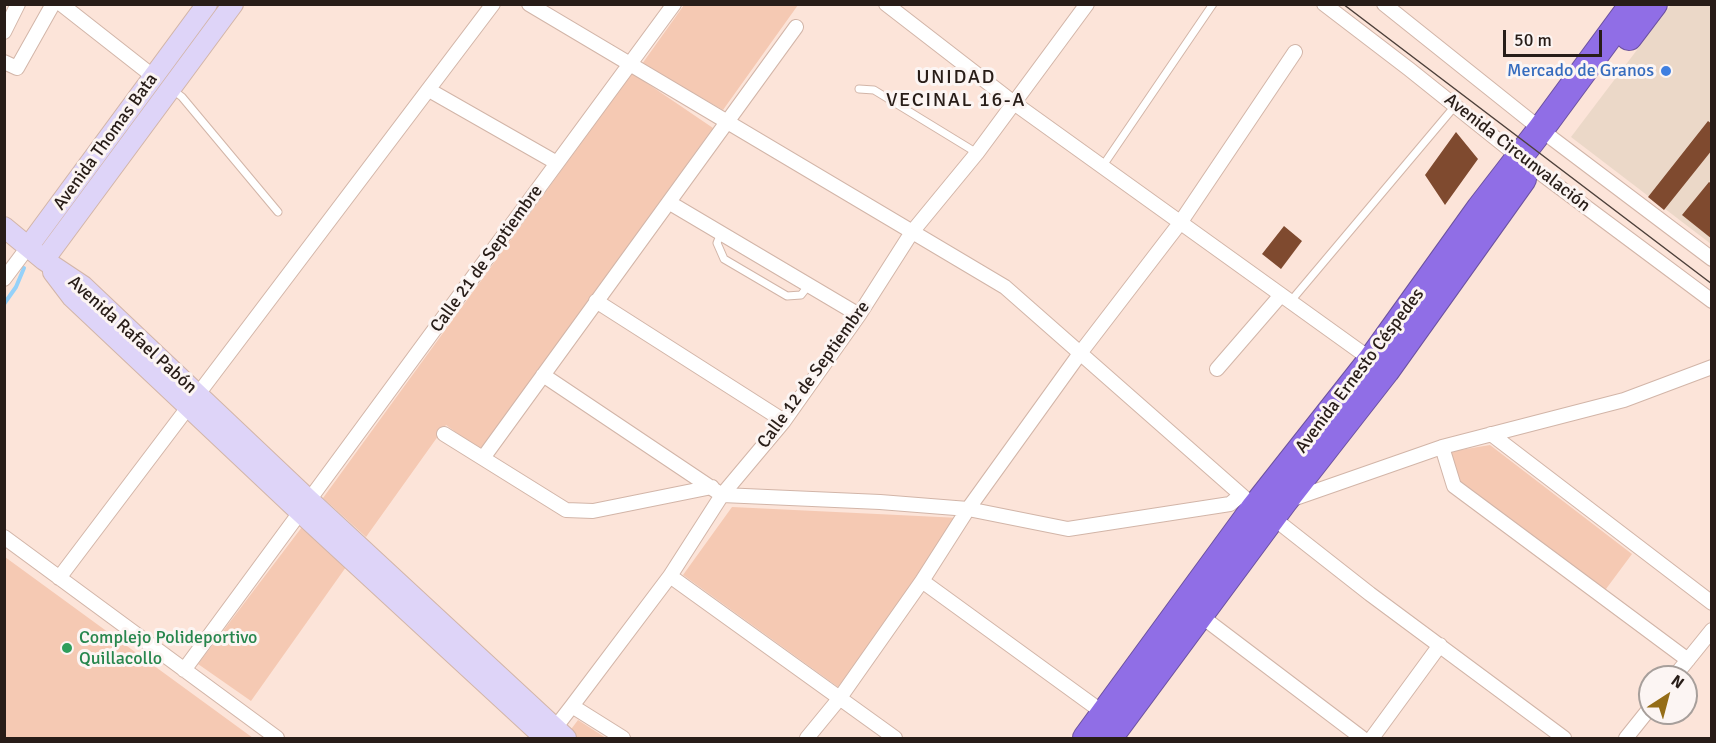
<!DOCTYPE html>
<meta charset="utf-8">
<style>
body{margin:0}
#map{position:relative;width:1716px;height:743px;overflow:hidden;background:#fce4d9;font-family:Signika,sans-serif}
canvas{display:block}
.frame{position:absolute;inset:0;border:6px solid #281d18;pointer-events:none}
.north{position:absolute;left:1638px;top:665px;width:60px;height:60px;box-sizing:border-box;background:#fcf5f3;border:2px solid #a79f9b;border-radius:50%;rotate:36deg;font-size:16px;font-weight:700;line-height:24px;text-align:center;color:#281d18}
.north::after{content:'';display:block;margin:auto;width:21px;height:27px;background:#956d17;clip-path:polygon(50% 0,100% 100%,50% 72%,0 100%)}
.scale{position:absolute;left:1503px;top:30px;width:99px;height:27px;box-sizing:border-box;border:3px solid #281d18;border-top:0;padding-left:8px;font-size:18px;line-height:21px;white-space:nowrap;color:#281d18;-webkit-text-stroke:4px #fcf5f3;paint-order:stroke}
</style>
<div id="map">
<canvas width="1716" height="743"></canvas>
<div class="frame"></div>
<div class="north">N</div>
<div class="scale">50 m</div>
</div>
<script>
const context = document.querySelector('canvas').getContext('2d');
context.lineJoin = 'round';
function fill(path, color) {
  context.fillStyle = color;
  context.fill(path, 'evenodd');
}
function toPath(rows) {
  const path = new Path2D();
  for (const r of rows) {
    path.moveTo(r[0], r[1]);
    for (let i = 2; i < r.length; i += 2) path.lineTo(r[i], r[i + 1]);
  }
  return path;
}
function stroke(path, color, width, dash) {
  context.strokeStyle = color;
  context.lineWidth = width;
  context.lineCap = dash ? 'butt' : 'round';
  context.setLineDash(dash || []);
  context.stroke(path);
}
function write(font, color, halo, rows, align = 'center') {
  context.font = font + ' Signika,sans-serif';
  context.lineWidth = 6;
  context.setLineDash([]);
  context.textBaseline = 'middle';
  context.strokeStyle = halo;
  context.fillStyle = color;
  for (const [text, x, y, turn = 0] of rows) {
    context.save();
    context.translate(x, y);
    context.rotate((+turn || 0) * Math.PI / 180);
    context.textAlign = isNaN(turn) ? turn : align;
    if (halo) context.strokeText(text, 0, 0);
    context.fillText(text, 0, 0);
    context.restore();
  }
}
fill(toPath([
 [1671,5,1711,5,1711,244,1571,137]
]), '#ebd8c8');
fill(toPath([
 [684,5,798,5,723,110,642,64],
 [632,73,713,128,480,450,446,425,366,537,323,498],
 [1490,445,1632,554,1603,593,1459,482,1448,452],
 [732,507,960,518,838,687,683,575],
 [302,527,346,567,251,701,198,664],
 [4,557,5,557,253,738,5,738],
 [578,720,606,738,576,738,569,732]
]), '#f5c9b3');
stroke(toPath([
 [4,304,16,287,24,268]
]), '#95d1f9', 4);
fill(toPath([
 [1708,121,1712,124,1712,150,1664,210,1648,197],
 [1456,132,1478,159,1445,205,1425,175],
 [1709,182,1712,184,1712,239,1682,215],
 [1284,226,1302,241,1281,269,1262,254]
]), '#7f4a2f');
const lane = toPath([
 [859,89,874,90,977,153],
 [173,90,182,97,278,212],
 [1102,167,1213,4],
 [721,233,717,243,724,259,787,296,801,295,809,285],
 [1290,302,1455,106]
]);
const street = toPath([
 [61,4,154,77],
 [529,4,1005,287,1255,507,1272,517,1370,594,1564,738],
 [886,4,1014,103,1376,363],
 [1324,4,1409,69,1519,157,1712,301],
 [1384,4,1553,139,1712,259],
 [4,32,18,4],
 [4,62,17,68,53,4],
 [429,90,557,163],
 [670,203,859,315],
 [4,279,28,247],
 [596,301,784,421],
 [1217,369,1281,295],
 [543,375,722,495,880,502,968,509,1068,529,1230,504,1241,495],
 [444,434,566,510,593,511,712,487],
 [1491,434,1712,603],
 [1442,447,1454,486,1688,660],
 [483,458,796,27],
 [1290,500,1442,447,1624,400,1712,367],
 [4,537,277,738],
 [670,576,895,738],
 [59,578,493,4],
 [922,581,1105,714],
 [1197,613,1362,738],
 [184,670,674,4],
 [1674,677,1712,630],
 [572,706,623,738],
 [548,732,555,728,572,706,670,576,722,495,784,421,859,315,912,232,977,153,1087,4],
 [807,738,839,699,922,581,968,509,1081,352,1180,223,1295,52],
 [1372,738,1440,645],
 [1626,738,1650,708]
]);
const secondary = toPath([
 [4,227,44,260,83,286,309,500,566,738],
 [28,247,207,4],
 [44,260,233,4],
 [53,272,72,297,300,512,545,738]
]);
const highway = toPath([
 [1629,37,1654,4],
 [1086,738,1255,507,1371,360,1480,208,1541,129,1633,4],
 [1109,738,1283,503,1386,371,1523,179]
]);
stroke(lane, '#d2b5a8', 9);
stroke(street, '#d2b5a8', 16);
stroke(secondary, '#d2b5a8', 22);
stroke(highway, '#6c529e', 28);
stroke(lane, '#fff', 7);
stroke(street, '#fff', 14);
stroke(secondary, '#ded4f8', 20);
stroke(highway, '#906ee6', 26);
stroke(toPath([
 [1343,4,1712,284]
]), '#4d403a', 1.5);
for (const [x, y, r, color] of [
 [1666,71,6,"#3f7fe0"],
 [67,648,6,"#2e9e5b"]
]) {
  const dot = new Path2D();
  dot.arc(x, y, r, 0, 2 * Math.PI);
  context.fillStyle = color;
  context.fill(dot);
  stroke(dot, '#fcf5f3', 2);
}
write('18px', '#366cbe', '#fcf5f3', [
 ["Mercado de Granos",1654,71]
], 'right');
write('18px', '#281d18', '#fcf5f3', [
 ["Avenida Thomas Bata",106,142,-54],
 ["Avenida Circunvalación",1517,153,38],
 ["Calle 21 de Septiembre",487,259,-54],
 ["Avenida Rafael Pabón",132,335,42],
 ["Avenida Ernesto Céspedes",1360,371,-53],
 ["Calle 12 de Septiembre",814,375,-54]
]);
write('18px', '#27864d', '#fcf5f3', [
 ["Complejo Polideportivo",79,638],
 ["Quillacollo",79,659]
], 'left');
context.letterSpacing = '1.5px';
write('20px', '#281d18', '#fcf5f3', [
 ["UNIDAD",956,78],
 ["VECINAL 16-A",956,101]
]);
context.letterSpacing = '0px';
</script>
